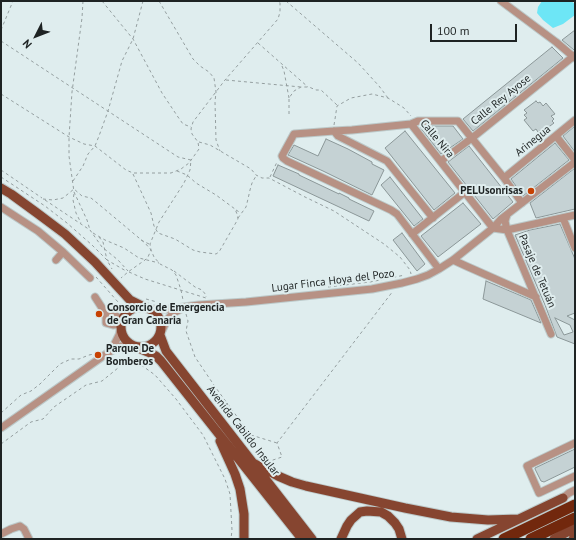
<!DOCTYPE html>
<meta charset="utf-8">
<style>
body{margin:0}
#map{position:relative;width:576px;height:540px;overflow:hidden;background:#dfedee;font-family:"PT Sans",sans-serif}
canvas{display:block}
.frame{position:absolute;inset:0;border:2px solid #1e2323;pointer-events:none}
.north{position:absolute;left:16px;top:16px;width:40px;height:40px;-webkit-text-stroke:3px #dfedee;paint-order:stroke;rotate:228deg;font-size:11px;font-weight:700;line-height:16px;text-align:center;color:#1e2323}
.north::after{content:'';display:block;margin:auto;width:14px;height:18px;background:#1e2323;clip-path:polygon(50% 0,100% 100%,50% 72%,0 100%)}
.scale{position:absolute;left:430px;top:24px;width:87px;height:18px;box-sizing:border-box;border:2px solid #1e2323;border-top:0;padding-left:5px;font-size:12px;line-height:14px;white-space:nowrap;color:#1e2323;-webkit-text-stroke:3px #dfedee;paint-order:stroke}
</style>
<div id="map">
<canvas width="576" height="540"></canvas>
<div class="frame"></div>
<div class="north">N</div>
<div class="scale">100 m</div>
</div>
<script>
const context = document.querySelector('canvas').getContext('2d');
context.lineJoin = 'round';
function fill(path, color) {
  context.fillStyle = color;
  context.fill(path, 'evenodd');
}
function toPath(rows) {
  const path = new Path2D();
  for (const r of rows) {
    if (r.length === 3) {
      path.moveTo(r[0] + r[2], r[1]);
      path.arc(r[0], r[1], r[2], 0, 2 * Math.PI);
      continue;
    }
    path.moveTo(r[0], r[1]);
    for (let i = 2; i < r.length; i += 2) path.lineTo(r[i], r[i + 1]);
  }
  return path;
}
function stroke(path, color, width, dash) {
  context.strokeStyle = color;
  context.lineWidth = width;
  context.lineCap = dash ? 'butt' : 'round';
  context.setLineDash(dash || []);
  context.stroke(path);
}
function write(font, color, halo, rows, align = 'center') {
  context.font = font + ' "PT Sans",sans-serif';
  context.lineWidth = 4;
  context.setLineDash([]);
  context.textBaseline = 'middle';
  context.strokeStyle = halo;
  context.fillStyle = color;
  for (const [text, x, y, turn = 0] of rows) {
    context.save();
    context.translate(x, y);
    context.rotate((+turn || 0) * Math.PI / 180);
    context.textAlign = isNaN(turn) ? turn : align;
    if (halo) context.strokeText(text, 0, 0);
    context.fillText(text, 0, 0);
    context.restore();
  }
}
fill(toPath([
 [542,1,571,1,575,4,575,15,563,24,553,28,543,20,537,13,538,7]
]), '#6de6f6');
const building = toPath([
 [575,30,575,50,574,50,562,40,575,30],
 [552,47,563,58,473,131,463,119,552,47],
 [536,101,538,103,540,102,543,106,546,103,555,114,551,116,554,119,552,121,554,123,542,132,540,130,538,132,536,129,533,131,524,120,527,118,524,115,527,113,524,110,536,101],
 [424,126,453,126,463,139,441,154,420,127,424,126],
 [575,126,575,152,563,136,575,126],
 [405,131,455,193,434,210,385,148,405,131],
 [326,139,348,149,372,162,372,164,384,170,372,195,323,171,288,155,294,145,318,156,326,139],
 [555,143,569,160,523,196,511,179,555,143],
 [469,146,513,202,493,219,448,162,469,146],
 [278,165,299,174,299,175,339,194,339,193,349,198,349,199,374,211,369,221,273,176,278,165],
 [575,168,575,209,536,218,530,203,575,168],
 [390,177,423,219,414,226,381,185,390,177],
 [463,203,481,224,438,257,421,236,463,203],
 [560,224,575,259,575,313,567,316,575,320,575,344,557,337,545,305,515,235,530,230,560,224],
 [555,318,570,325,573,332,564,335,555,318],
 [402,233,425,264,417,271,393,240,402,233],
 [486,281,531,300,541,323,483,299,486,281],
 [575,449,575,467,544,482,541,481,535,469,535,468,575,449]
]);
fill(building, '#c5d2d4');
stroke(building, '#8b9798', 1);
const minor = toPath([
 [501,1,556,42,575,58],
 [411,124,493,228],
 [334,131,338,136,387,161,433,218],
 [556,136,575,160],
 [441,161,472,138,575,55],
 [504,178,575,120],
 [1,207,38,231,63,252,90,278],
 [507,215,505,221,507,230,551,334],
 [563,218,575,248],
 [493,228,507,230,575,215],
 [412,234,465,192],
 [56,260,63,252],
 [453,260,466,266,536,297],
 [439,269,397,214,391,210,287,161,283,158,282,156,294,134,334,131,352,130,411,124,418,121,458,121,504,178,522,203],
 [95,297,106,314,106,323,113,325,121,324],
 [151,309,169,309,199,305,246,302,372,289,402,283,417,279,428,275,439,269,453,260,493,228,501,219,575,162],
 [106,314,115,315,122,320],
 [160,335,167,320,173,313,181,309],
 [110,350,115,343,119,335,121,327],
 [1,428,109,352,121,346,130,345],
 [575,443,527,466,539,493,575,476],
 [563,498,569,493,575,490],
 [1,534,11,529,20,526,24,529,29,539]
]);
const major = toPath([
 [1,188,11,194,37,213,65,234,95,262,130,300,144,307],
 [141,327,20],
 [160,335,166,351,312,539],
 [136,347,148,352,156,356,161,361,302,539],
 [220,441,235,474,240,489,244,514,244,539],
 [253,463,278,476,292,482,306,486,405,508,451,517,488,520,519,519],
 [341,539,347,526,351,520,360,512,367,511,381,512,388,516,395,523,399,529,402,539],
 [477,539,563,498],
 [554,539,575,528],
 [573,539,575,537]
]);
const highway = toPath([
 [504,539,575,505],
 [531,539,575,518]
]);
stroke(minor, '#bcc9c9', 9);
stroke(major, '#bcc9c9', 11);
stroke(highway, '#bcc9c9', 13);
stroke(toPath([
 [83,1,82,18,72,92,69,137,69,156,74,192,87,220,90,230],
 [102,1,133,39,162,93,178,117,183,124,191,127],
 [159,1,193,59,200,66,209,72,214,78,216,92,215,102,216,140,220,151],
 [286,1,358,63,379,86,388,98],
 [1,30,13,1],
 [1,41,178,157,191,160,190,170,184,183,159,222,150,244,151,250,154,257,160,264,172,270,176,275,181,290,183,300],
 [258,43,308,87],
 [282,66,284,71,289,98],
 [226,80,301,87],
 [1,94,69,137,84,144,95,146,126,170,133,173,171,173,181,169,189,163,199,149,198,142,192,134,191,129,193,122,225,80,278,19,280,12,280,3,279,1],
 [289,114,289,98,294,91,301,87,309,87,316,90,321,90,337,105],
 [334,125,335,119,337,106,351,98,372,94,388,98,404,108,411,116],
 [199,142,210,145,251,169,256,175,262,178,269,178,305,197,334,211,384,244,400,257,410,270,411,274],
 [1,170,42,198],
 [133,174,151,213,154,226,158,233,175,239,193,250,200,252,216,254,219,252,238,219,237,214,235,209,216,195,196,183,187,175,177,171],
 [1,177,45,206,67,223,92,245,107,260,112,269],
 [270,177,277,162],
 [73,181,83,166,88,154,95,146,99,136,108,111,122,61,133,39,143,1],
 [74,194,73,200,76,213,81,223],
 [43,199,53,200,63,198,74,189,82,196,91,198,96,202,145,243,151,250,148,257,145,260,128,272,121,278],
 [45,200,90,230,102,247,118,260,128,271],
 [236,210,241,213],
 [238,218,246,207,248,199,250,190,252,183,256,176],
 [93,233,105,240,124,248,139,258,159,263],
 [99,237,103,242,107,260,126,271],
 [141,240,149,244],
 [174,271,195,287,202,290,206,295,206,297],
 [129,272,145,279,206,298],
 [96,277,118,302,120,309,119,311],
 [328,287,370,282,405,275],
 [146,299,157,302],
 [186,314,188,321,186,331,195,357,216,388,263,452,267,462],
 [121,352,144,367,155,375,176,399,203,435,225,479,230,494,232,530,231,539],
 [1,413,21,395,31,391,40,384,60,364,71,359,79,359,89,355,94,354],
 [251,435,277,443],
 [1,444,31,422,43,419,54,407,86,385,102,381,118,368,120,354],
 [267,462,282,457,277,443,393,291]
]), '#949e9f', 1, [3, 3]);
stroke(minor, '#b79184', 7);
stroke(major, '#864530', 9);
stroke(highway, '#72280d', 11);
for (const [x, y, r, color] of [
 [531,191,4,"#c74102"],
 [99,314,4,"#c74102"],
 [98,355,4,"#c74102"]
]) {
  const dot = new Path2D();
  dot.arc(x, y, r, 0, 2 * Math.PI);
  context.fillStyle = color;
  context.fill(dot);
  stroke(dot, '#dfedee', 1.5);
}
write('11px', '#1e2323', '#dfedee', [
 ["Calle Rey Ayose",501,100,-39],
 ["Calle Nira",437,139,50],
 ["Arinegua",533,141,-39],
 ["Pasaje de Tetuán",537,271,67],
 ["Lugar Finca Hoya del Pozo",333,281,-7],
 ["Avenida Cabildo Insular",243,431,52]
]);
write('bold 11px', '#1e2323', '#dfedee', [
 ["PELUsonrisas",523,191,"right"],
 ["Consorcio de Emergencia",107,308],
 ["de Gran Canaria",107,321],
 ["Parque De",106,349],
 ["Bomberos",106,362]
], 'left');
</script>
